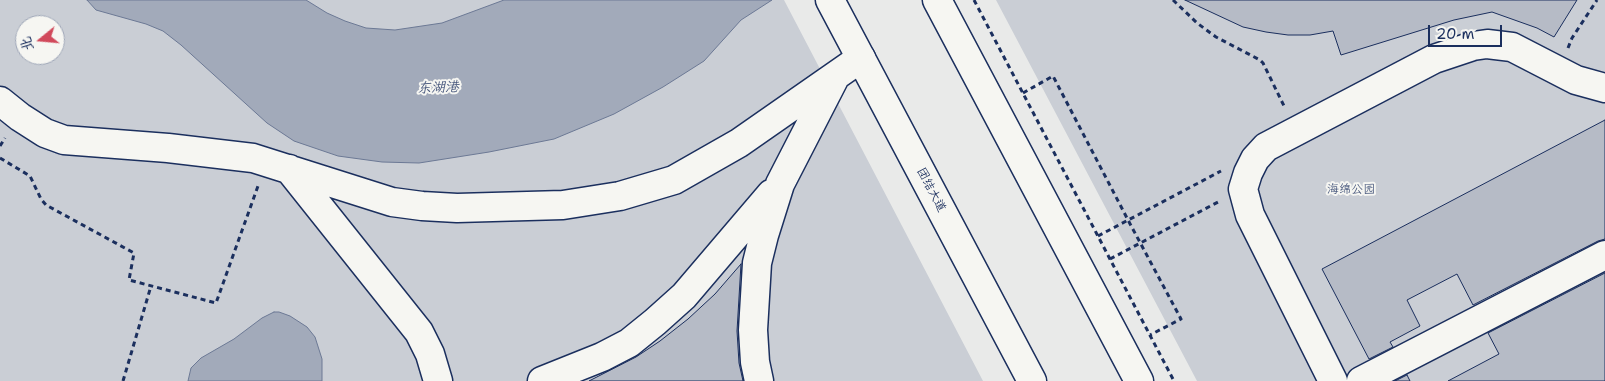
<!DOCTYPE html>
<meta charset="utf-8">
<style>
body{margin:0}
#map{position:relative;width:1605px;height:381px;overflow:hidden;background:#e9eae9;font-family:"Shantell Sans","LXGW WenKai TC",sans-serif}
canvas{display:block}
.north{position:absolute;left:15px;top:15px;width:50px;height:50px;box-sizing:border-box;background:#f6f6f2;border:1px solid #9ea6b7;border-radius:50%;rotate:253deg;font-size:14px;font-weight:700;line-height:20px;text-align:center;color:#1b2f5e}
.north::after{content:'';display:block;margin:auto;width:18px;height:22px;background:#d1495b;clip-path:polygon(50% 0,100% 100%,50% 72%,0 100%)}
.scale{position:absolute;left:1428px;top:25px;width:74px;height:22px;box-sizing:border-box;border:2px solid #1b2f5e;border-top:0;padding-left:6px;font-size:15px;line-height:18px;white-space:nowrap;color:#1b2f5e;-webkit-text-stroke:4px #f6f6f2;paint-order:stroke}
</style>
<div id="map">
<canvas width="1605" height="381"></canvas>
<div class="north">北</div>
<div class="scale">20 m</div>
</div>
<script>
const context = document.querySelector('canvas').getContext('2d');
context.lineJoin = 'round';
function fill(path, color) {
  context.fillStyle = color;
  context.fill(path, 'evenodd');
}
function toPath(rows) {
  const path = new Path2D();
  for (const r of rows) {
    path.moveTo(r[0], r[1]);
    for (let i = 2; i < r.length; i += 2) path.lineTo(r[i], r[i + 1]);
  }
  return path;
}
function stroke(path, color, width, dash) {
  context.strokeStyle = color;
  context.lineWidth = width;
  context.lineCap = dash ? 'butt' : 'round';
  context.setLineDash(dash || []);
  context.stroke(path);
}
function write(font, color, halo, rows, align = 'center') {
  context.font = font + ' "Shantell Sans","LXGW WenKai TC",sans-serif';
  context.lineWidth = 4;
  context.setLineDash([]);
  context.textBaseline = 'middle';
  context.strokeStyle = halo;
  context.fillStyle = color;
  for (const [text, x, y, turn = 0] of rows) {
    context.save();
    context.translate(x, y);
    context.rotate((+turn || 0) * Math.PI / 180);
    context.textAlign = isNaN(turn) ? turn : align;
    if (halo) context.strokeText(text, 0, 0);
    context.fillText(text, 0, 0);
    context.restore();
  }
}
fill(toPath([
 [0,0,784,0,983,381,0,381],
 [25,25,55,25,55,55,25,55],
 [996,0,1605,0,1605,381,1197,381]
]), '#caced5');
const water = toPath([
 [87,0,306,0,327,13,345,21,366,28,395,30,442,23,504,0,772,0,741,20,704,61,663,87,614,114,554,139,489,152,419,163,382,162,338,156,294,141,267,123,181,45,163,31,146,24,96,10,87,0],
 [274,312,279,312,290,316,307,327,315,337,322,359,322,381,188,381,191,368,201,358,234,339,262,318,274,312]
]);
fill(water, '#a2aaba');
stroke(water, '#6c7995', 1);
const building = toPath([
 [1185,0,1577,0,1554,37,1537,28,1492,12,1454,20,1341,55,1333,31,1310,35,1288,35,1266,32,1243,27,1185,0],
 [1605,120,1605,239,1598,241,1473,305,1457,274,1407,300,1420,326,1390,342,1393,347,1369,359,1322,269,1605,120],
 [741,264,737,331,739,363,743,381,589,381,636,357,660,341,688,319,715,294,741,264],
 [1605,273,1605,381,1448,381,1499,354,1488,333,1605,273],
 [1407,375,1410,381,1395,381,1407,375]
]);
fill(building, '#b6bbc6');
stroke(building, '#1b2f5e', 1);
const minor = toPath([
 [0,101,20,117,45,133,64,140,168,148,253,158,392,202,422,206,457,208,563,205,620,196,674,180,739,143,861,58],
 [289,169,419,332,430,354,438,381],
 [542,381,602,357,629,343,655,322,684,296,771,194],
 [759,381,755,362,753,330,757,263,764,235,780,184,834,79],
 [1333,381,1250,215,1243,189,1248,173,1255,159,1266,147,1434,59,1473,46,1487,44,1512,47,1576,80,1605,88],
 [1361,381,1605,255]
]);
const major = toPath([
 [830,0,1032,381],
 [937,0,1139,381]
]);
stroke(minor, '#1b2f5e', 31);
stroke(major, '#1b2f5e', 31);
stroke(toPath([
 [974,0,1174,381],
 [1173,0,1197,23,1216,37,1260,60,1263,63,1285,108],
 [1568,48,1572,38,1597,0],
 [1023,93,1053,76,1128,220,1181,319,1150,335],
 [0,146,5,138],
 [0,158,30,176,41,199,46,205,134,253,129,280,216,303,258,186],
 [1098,236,1221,171],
 [1110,259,1220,201],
 [123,381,151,286]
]), '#1b2f5e', 3, [5, 4]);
stroke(minor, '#f6f6f2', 28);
stroke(major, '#f6f6f2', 28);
write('12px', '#1b2f5e', '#f6f6f2', [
 ["团结大道",931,190,62]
]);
write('12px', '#47577c', '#f6f6f2', [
 ["海绵公园",1351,190]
]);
write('italic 14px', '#44547a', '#f6f6f2', [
 ["东湖港",438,88,-2]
]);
</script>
